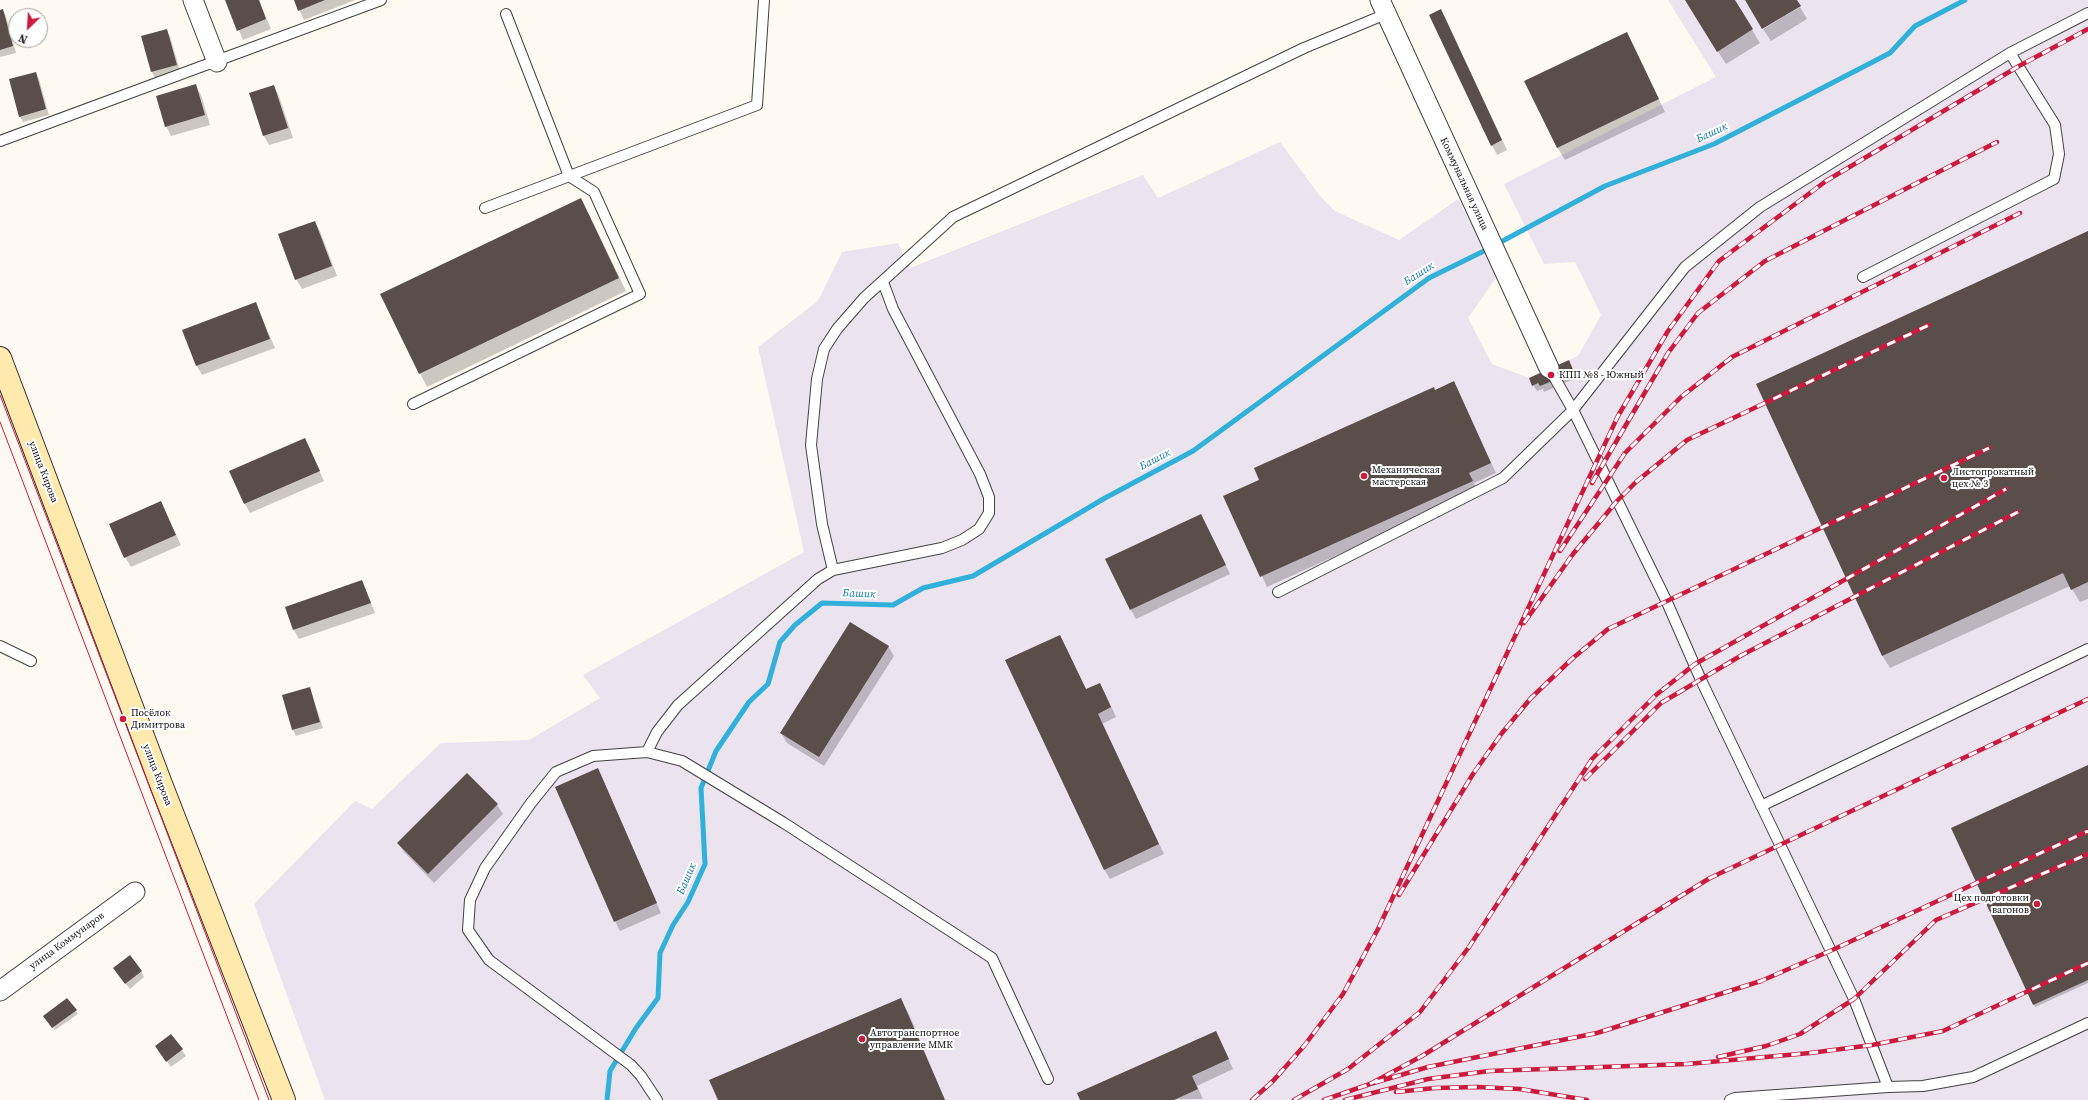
<!DOCTYPE html>
<meta charset="utf-8">
<style>
body{margin:0}
#map{position:relative;width:2088px;height:1100px;overflow:hidden;background:#fffaf1;font-family:"Source Serif 4",serif}
canvas{display:block}
.north{position:absolute;left:8px;top:8px;width:40px;height:40px;box-sizing:border-box;background:#fff;border:1px solid #9f9f9f;border-radius:50%;rotate:205deg;font-size:11px;font-weight:700;line-height:16px;text-align:center;color:#0f0f0f}
.north::after{content:'';display:block;margin:auto;width:14px;height:18px;background:#cc1a3e;clip-path:polygon(50% 0,100% 100%,50% 72%,0 100%)}
</style>
<div id="map">
<canvas width="2088" height="1100"></canvas>
<div class="north">N</div>
</div>
<script>
const context = document.querySelector('canvas').getContext('2d');
context.lineJoin = 'round';
function fill(path, color) {
  context.fillStyle = color;
  context.fill(path, 'evenodd');
}
function toPath(rows) {
  const path = new Path2D();
  for (const r of rows) {
    path.moveTo(r[0], r[1]);
    for (let i = 2; i < r.length; i += 2) path.lineTo(r[i], r[i + 1]);
  }
  return path;
}
function stroke(path, color, width, dash) {
  context.strokeStyle = color;
  context.lineWidth = width;
  context.lineCap = dash ? 'butt' : 'round';
  context.setLineDash(dash || []);
  context.stroke(path);
}
function write(font, color, halo, rows, align = 'center') {
  context.font = font + ' "Source Serif 4",serif';
  context.lineWidth = 4;
  context.setLineDash([]);
  context.textBaseline = 'middle';
  context.strokeStyle = halo;
  context.fillStyle = color;
  for (const [text, x, y, turn = 0] of rows) {
    context.save();
    context.translate(x, y);
    context.rotate((+turn || 0) * Math.PI / 180);
    context.textAlign = isNaN(turn) ? turn : align;
    if (halo) context.strokeText(text, 0, 0);
    context.fillText(text, 0, 0);
    context.restore();
  }
}
fill(toPath([
 [1668,0,2088,0,2088,1100,325,1100,254,904,355,801,372,809,441,743,529,740,600,698,583,675,804,552,758,347,818,301,842,252,898,243,910,268,1143,175,1158,198,1280,142,1320,196,1335,211,1399,240,1458,199,1498,275,1468,318,1492,364,1529,378,1578,356,1601,315,1575,262,1544,264,1504,184,1716,77]
]), '#ebe3ee');
fill(toPath([
 [226,0,259,0,271,29,243,40],
 [295,0,355,0,304,20],
 [1685,0,1734,0,1760,43,1726,64],
 [1800,7,1807,19,1771,41,1763,29],
 [2,10,6,16,16,53,0,57,0,11],
 [1446,20,1507,150,1497,155,1492,145],
 [166,30,170,36,180,71,155,78,152,72],
 [1626,33,1665,112,1565,160,1557,147],
 [36,73,39,79,49,115,23,122,20,116],
 [196,86,201,95,210,125,171,136,166,126],
 [274,86,279,96,293,138,269,145,264,136],
 [588,212,626,291,427,387,381,295],
 [315,222,320,231,337,276,302,289,296,279],
 [2088,232,2088,599,2080,602,2070,586,1890,668,1882,655],
 [256,304,275,348,202,375,197,366],
 [1569,362,1576,378,1544,392,1543,389,1537,391,1533,385],
 [1454,382,1496,473,1474,483,1478,491,1267,587,1225,497],
 [305,439,324,481,250,513,245,504],
 [160,502,181,545,131,567,125,557],
 [1201,515,1230,574,1136,619,1131,610],
 [362,581,375,613,299,639,294,630],
 [1060,636,1086,690,1099,684,1105,693,1116,717,1102,724,1164,854,1110,879,1104,869],
 [888,646,894,656,824,766,787,743,781,733],
 [310,688,323,728,296,736,293,730],
 [2088,766,2088,983,2035,1007,1952,829],
 [598,769,661,913,620,931,615,921],
 [497,805,503,814,434,883,404,852,398,843],
 [141,971,144,977,130,989,118,974],
 [67,999,78,1014,55,1030,45,1019],
 [900,999,908,1012,945,1100,719,1100],
 [1216,1032,1233,1069,1197,1086,1203,1099,1081,1100],
 [171,1035,186,1056,171,1067,156,1047]
]), '#0003');
stroke(toPath([
 [1497,244,1605,186,1714,144,1890,53,1915,26,1965,0],
 [607,1100,610,1071,636,1028,658,998,660,953,673,925,688,902,705,864,701,788,716,751,749,702,768,684,780,642,795,625,822,603,893,605,923,588,973,576,1105,498,1193,451,1429,278,1490,248]
]), '#31b0d9', 5);
fill(toPath([
 [225,0,259,0,266,19,237,31],
 [294,0,325,0,298,11],
 [1685,0,1735,0,1753,29,1717,52],
 [1745,0,1797,0,1801,6,1762,29],
 [3,9,13,46,0,50,0,10],
 [1441,9,1502,140,1491,146,1429,15],
 [167,29,177,65,151,72,141,36],
 [1627,32,1659,99,1557,148,1524,81],
 [36,72,46,109,19,117,9,79],
 [196,84,205,115,165,127,156,96],
 [274,85,288,128,263,136,249,93],
 [581,198,619,278,419,374,380,294],
 [315,221,332,266,295,280,278,234],
 [2088,231,2088,582,2071,590,2063,573,1882,656,1756,384],
 [256,302,270,339,196,366,182,330],
 [1569,360,1574,372,1540,386,1538,383,1532,386,1529,378],
 [1454,381,1491,463,1469,473,1473,481,1260,577,1223,496,1259,480,1254,468,1434,387,1435,390],
 [305,438,320,471,244,504,229,471],
 [161,501,176,535,124,558,109,524],
 [1201,514,1226,565,1130,610,1105,559],
 [362,580,371,603,293,630,285,607],
 [850,622,889,646,819,757,780,733],
 [1060,635,1086,689,1100,683,1111,707,1098,714,1159,844,1104,870,1005,660],
 [310,687,320,722,292,730,282,695],
 [2088,765,2088,980,2033,1005,1951,828],
 [598,768,657,903,614,922,555,787],
 [467,773,498,804,428,874,397,843],
 [130,955,142,971,125,984,113,968],
 [67,998,77,1010,52,1028,43,1016],
 [901,998,945,1100,718,1100,709,1080],
 [1216,1031,1229,1059,1192,1076,1198,1089,1174,1100,1080,1100,1077,1093],
 [171,1034,183,1049,166,1062,155,1046]
]), '#594e4a');
const lane = toPath([
 [0,141,381,0],
 [485,208,757,105,764,0],
 [1863,277,2054,179,2059,154,2055,125,2010,53],
 [1549,368,1573,410,1666,600,1701,680,1854,999,1888,1087,1735,1098,1730,1100],
 [413,404,640,294,594,192,569,176,506,14],
 [833,570,822,524,811,445,817,379,824,349,837,329,864,298,953,217,1304,48,1386,14],
 [1278,592,1503,478,1573,410,1685,267,1760,207,2010,53,2088,13],
 [0,646,31,661],
 [647,752,657,732,678,705,818,579,833,570,942,548,962,540,979,529,989,513,989,497,980,474,893,309,883,282],
 [1761,806,2088,649],
 [1888,1087,1923,1086,1973,1077,2088,1023],
 [657,1100,641,1076,631,1065,489,960,468,930,470,900,485,868,531,803,556,772,593,756,647,752,682,761,784,823,992,958,1048,1079]
]);
const street = toPath([
 [193,0,217,62],
 [1380,0,1549,368],
 [0,991,135,892]
]);
const secondary = toPath([
 [0,358,161,784,284,1100]
]);
stroke(lane, '#424242', 12);
stroke(street, '#424242', 21);
stroke(secondary, '#313131', 24);
stroke(lane, '#fff', 10);
stroke(street, '#fff', 19);
stroke(secondary, '#ffe9ac', 22);
stroke(toPath([
 [0,395,269,1100],
 [0,422,259,1100]
]), '#cc1a3e', 1);
const rail = toPath([
 [1592,483,1668,353,1698,313,1765,261,1997,142],
 [1560,551,1625,453,1681,397,1732,357,2020,213],
 [1524,623,1573,554,1617,501,1636,482,1687,440,1929,325],
 [1585,779,1661,703,1742,655,2018,512],
 [1399,895,1473,774,1502,733,1531,698,1573,658,1608,629,1989,448],
 [1718,1057,1766,1046,1800,1034,1854,999,1936,920,2088,854],
 [1370,1084,1422,1056,1710,878,2088,699],
 [1396,1092,1435,1088,1477,1087,1520,1089,1587,1100],
 [1252,1100,1273,1081,1304,1046,1343,994,1378,929,1618,416,1668,331,1719,261,1826,181,2019,66,2088,29],
 [1294,1100,1348,1069,1420,1012,1469,947,1592,759,1656,695,1695,664,2006,489],
 [1324,1100,1370,1084,1428,1067,1597,1033,1761,981,1830,951,2088,831],
 [1345,1100,1428,1079,1489,1071,1687,1064,1810,1053,1872,1045,1943,1031,2088,963]
]);
stroke(rail, '#cc1a3e', 4.5);
stroke(rail, '#fff', 3, [9]);
for (const [x, y, r, color] of [
 [1551,375,4,"#cc1a3e"],
 [1364,476,4,"#cc1a3e"],
 [1944,478,4,"#cc1a3e"],
 [123,719,4,"#cc1a3e"],
 [2037,904,4,"#cc1a3e"],
 [862,1039,4,"#cc1a3e"]
]) {
  const dot = new Path2D();
  dot.arc(x, y, r, 0, 2 * Math.PI);
  context.fillStyle = color;
  context.fill(dot);
  stroke(dot, '#fff', 1.5);
}
write('10px', '#0f0f0f', '#fff', [
 ["Коммунальная улица",1464,184,65],
 ["улица Кирова",43,472,69],
 ["улица Кирова",157,775,69],
 ["улица Коммунаров",67,941,-36]
]);
write('10px', '#0f0f0f', '#fff', [
 ["КПП №8 - Южный",1559,375],
 ["Механическая",1372,470],
 ["мастерская",1372,482],
 ["Листопрокатный",1952,472],
 ["цех № 3",1952,484],
 ["Посёлок",131,713],
 ["Димитрова",131,725],
 ["Цех подготовки",2029,898,"right"],
 ["вагонов",2029,910,"right"],
 ["Автотранспортное",870,1033],
 ["управление ММК",870,1045]
], 'left');
write('italic 11px', '#0c7aa5', '#fff', [
 ["Башик",1712,133,-25],
 ["Башик",1419,274,-33],
 ["Башик",1155,460,-28],
 ["Башик",859,594,2],
 ["Башик",687,879,-67]
]);
</script>
